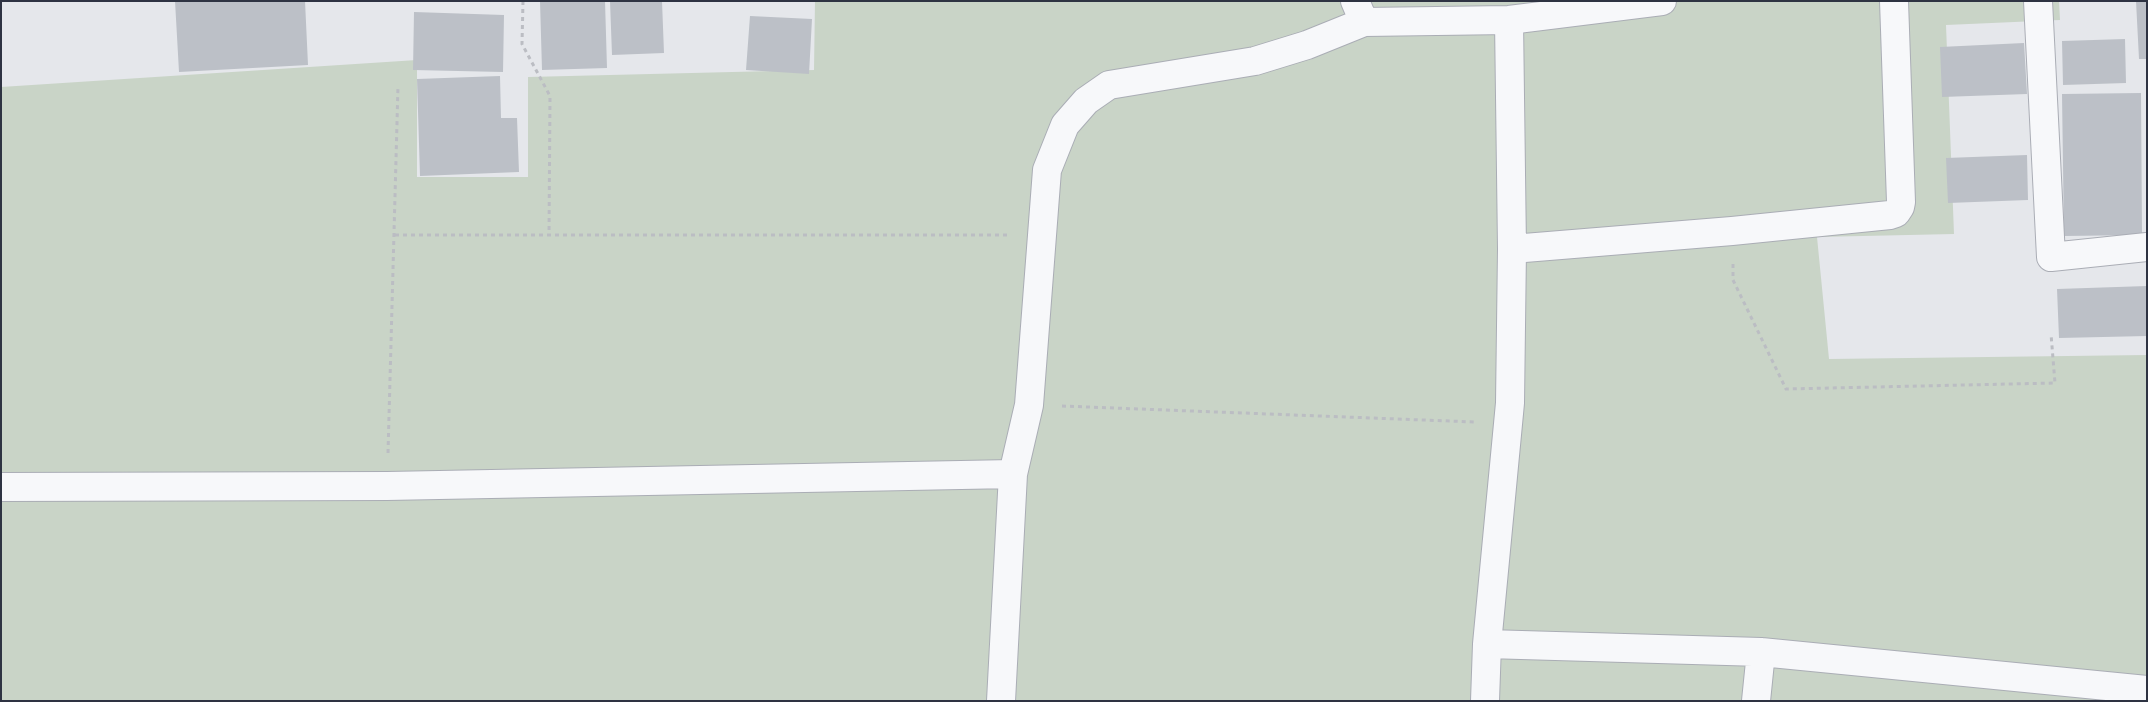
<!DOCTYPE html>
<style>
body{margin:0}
#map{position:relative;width:2148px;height:702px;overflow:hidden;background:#e5e7eb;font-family:Poppins,sans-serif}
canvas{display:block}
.frame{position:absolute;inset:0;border:2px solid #2e3342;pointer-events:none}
</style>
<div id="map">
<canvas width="2148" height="702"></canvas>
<div class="frame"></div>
</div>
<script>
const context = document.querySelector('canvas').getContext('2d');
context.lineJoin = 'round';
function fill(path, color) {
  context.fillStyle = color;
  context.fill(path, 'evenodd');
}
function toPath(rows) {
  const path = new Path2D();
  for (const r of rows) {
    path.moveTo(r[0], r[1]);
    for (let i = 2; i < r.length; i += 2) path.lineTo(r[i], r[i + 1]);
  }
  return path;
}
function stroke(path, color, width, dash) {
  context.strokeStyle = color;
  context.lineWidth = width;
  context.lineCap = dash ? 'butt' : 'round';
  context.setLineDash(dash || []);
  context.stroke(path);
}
fill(toPath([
 [815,1,2059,1,2060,20,1946,25,1954,234,1817,237,1829,359,2147,355,2147,701,1,701,1,87,417,60,417,177,528,177,528,77,814,70]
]), '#c9d4c7');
fill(toPath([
 [175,1,305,1,308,65,179,72],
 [540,1,605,1,607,68,542,70],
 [610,1,662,1,664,53,612,55],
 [2136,1,2147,1,2147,59,2139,59],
 [414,12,504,15,503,72,413,70],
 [750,16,812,19,809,74,746,70],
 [2125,39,2126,83,2063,85,2062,41],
 [2024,43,2027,94,1942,97,1940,47],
 [500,76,501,118,517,118,519,172,420,176,417,79],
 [2141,93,2142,235,2064,236,2062,94],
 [2027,155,2028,200,1948,203,1946,158],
 [2147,286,2147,336,2059,338,2057,289]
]), '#bcc0c7');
const minor = toPath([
 [1355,1,1364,22,1509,20,1662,1],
 [2038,1,2051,257,2147,247],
 [1509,20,1512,249,1732,231,1890,215,1896,213,1900,207,1901,202,1894,1],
 [1512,249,1510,403,1487,644,1761,652,2147,690],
 [1,487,387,486,1013,474],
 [1001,701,1013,474,1029,405,1047,170,1065,125,1086,101,1109,85,1255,61,1307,45,1364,22],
 [1485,701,1487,644],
 [1756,701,1761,652]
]);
stroke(minor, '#aaadb5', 30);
stroke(toPath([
 [523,1,522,44,550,96,549,236],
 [395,235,1009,235],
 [1733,264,1733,280,1786,389,2055,383,2051,334],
 [1062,406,1475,422],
 [388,453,398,86]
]), '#bbbdc3', 3, [4, 4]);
stroke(minor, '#f7f8fa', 28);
</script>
